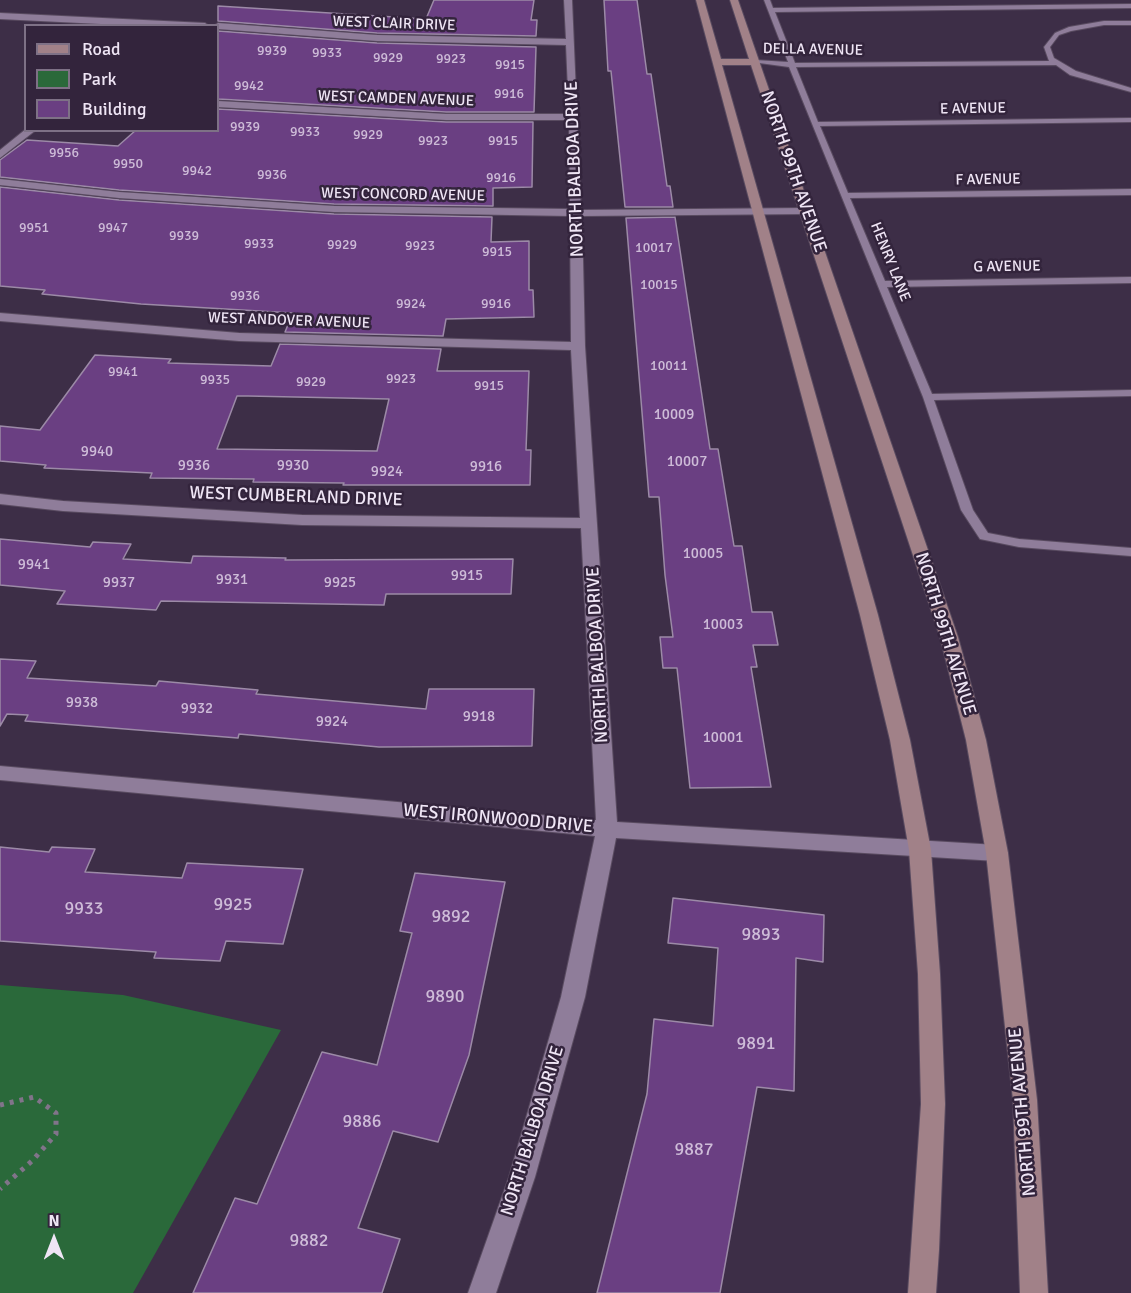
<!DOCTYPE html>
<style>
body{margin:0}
#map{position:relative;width:1131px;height:1293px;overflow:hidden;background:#3d2e47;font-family:Signika,sans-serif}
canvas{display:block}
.legend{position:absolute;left:24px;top:24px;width:195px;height:108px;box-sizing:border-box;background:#33243c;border:2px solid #7e7186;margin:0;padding:8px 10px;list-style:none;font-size:18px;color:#efe5f5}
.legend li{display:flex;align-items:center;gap:12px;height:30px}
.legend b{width:30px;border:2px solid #7e7186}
.north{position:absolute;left:24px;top:1209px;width:60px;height:60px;-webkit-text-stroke:4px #33243c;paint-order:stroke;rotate:0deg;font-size:16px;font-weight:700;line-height:24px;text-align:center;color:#efe5f5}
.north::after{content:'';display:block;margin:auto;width:21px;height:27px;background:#efe5f5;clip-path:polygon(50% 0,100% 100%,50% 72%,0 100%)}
</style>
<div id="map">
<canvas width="1131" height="1293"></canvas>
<ul class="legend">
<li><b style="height:8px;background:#a18188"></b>Road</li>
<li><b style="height:16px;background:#2a693a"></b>Park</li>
<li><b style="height:16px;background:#6a3f82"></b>Building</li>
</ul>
<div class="north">N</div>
</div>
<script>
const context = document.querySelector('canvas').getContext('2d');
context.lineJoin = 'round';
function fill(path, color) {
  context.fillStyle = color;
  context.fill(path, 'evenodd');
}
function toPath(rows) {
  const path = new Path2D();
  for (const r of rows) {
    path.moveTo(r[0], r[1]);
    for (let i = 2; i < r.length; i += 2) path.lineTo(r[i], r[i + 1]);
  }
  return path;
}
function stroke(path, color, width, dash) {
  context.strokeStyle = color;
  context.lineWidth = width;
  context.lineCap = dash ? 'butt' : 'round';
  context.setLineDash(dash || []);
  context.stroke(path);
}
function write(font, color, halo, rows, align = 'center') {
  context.font = font + ' Signika,sans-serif';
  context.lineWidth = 5;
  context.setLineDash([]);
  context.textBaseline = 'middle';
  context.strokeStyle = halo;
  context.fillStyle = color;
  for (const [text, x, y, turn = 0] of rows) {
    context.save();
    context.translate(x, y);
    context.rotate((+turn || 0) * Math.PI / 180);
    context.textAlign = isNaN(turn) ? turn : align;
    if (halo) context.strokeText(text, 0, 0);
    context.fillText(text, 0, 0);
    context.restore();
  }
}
fill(toPath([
 [0,985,123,995,281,1030,133,1293,0,1293]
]), '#2a693a');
const building = toPath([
 [434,0,534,0,531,20,537,20,536,36,377,33,218,21,218,6,426,19,434,0],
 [604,0,637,0,647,74,651,74,667,186,670,186,673,207,625,207,611,71,608,71,604,0],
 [218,31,377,43,536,47,534,112,446,112,218,99,218,31],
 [218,109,446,122,533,122,532,187,493,188,493,206,334,204,119,190,0,177,0,160,27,140,118,146,136,130,218,130,218,109],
 [0,187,119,200,334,214,492,217,491,242,529,241,529,290,533,290,534,317,446,319,443,336,285,332,293,313,141,304,42,294,45,290,0,286,0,187],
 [675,217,710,449,718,449,734,546,742,546,752,612,772,612,778,645,753,645,757,667,751,667,771,787,690,788,677,668,663,668,660,637,673,637,665,575,659,497,649,497,626,218,675,217],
 [280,344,441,349,437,371,529,371,526,450,531,450,530,485,343,485,344,483,253,482,254,479,150,478,152,473,44,468,46,465,0,461,0,426,40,430,95,355,171,359,168,363,271,366,280,344],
 [237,396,248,396,389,399,377,451,217,449,237,396],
 [0,539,90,547,93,542,131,544,123,559,191,563,193,556,286,558,285,560,513,559,511,594,386,594,384,605,161,601,156,610,57,604,65,591,0,585,0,539],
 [0,659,36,661,27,678,156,686,159,681,258,690,256,694,426,709,429,689,534,689,532,746,379,747,239,734,238,738,25,721,28,715,7,714,0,726,0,659],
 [0,847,49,852,52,847,95,849,85,872,182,878,187,863,303,869,283,944,226,941,220,961,154,958,156,952,0,941,0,847],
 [415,873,505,882,469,1055,438,1142,393,1131,358,1228,400,1239,382,1293,193,1293,235,1198,257,1204,322,1052,377,1065,412,933,400,931,415,873],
 [673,898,824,915,823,962,796,958,794,1091,757,1087,720,1293,597,1293,647,1094,654,1019,713,1026,718,948,668,943,673,898]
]);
fill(building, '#6a3f82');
stroke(building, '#9c8aa7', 1.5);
const lane = toPath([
 [764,0,770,0,773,8,1131,4,1131,8,775,12,795,63,1049,61,1044,47,1055,33,1069,27,1104,21,1131,21,1131,25,1104,25,1071,31,1059,35,1050,47,1054,58,1076,71,1131,88,1131,92,1070,75,1056,65,796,67,818,122,1131,118,1131,122,820,126,848,193,1131,189,1131,195,850,198,885,281,1131,277,1131,283,887,287,932,394,1131,390,1131,396,934,400,973,510,988,533,1019,539,1131,548,1131,556,1019,547,980,539,978,536,961,510,923,397,789,67,752,62,755,60,788,62,764,0]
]);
const street = toPath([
 [564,0,572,0,581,210,806,208,812,211,806,214,582,216,585,346,617,822,997,845,1004,847,1008,853,1004,859,997,861,616,838,585,997,535,1177,496,1293,468,1293,509,1177,561,997,595,836,0,780,0,766,596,820,581,528,302,525,63,511,0,504,0,494,63,501,302,515,580,518,571,350,239,341,0,321,0,313,239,333,571,342,570,216,334,212,119,198,0,185,0,179,119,192,334,206,570,209,569,120,446,120,218,107,218,101,446,114,569,114,566,45,377,41,218,29,218,26,214,26,218,23,377,35,566,39,564,0],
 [0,13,205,23,209,26,141,26,0,19,0,13],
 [26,129,36,130,0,158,0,150,26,129]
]);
const secondary = toPath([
 [696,0,704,0,721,59,749,59,730,0,738,0,958,637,986,740,1008,853,1037,1100,1048,1293,1020,1293,1013,1100,986,853,966,740,940,637,751,65,722,65,878,615,910,740,931,850,940,974,945,1104,939,1250,936,1293,908,1293,921,1104,918,974,909,850,890,740,860,615,696,0]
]);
stroke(lane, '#594b60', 2);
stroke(street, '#594b60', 2);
stroke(secondary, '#594b60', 2);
stroke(toPath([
 [0,1105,34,1097,56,1113,56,1134,32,1161,0,1189]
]), '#81748a', 5, [4, 6]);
fill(lane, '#8f7d9a');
fill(street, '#8f7d9a');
fill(secondary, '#a18188');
write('14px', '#cebcd8', null, [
 ["9939",272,51],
 ["9933",327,53],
 ["9929",388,58],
 ["9923",451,59],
 ["9915",510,65],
 ["9942",249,86],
 ["9916",509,94],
 ["9939",245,127],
 ["9933",305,132],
 ["9929",368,135],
 ["9923",433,141],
 ["9915",503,141],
 ["9956",64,153],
 ["9950",128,164],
 ["9942",197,171],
 ["9936",272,175],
 ["9916",501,178],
 ["9951",34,228],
 ["9947",113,228],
 ["9939",184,236],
 ["9933",259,244],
 ["9929",342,245],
 ["9923",420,246],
 ["10017",654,248],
 ["9915",497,252],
 ["10015",659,285],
 ["9936",245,296],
 ["9924",411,304],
 ["9916",496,304],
 ["10011",669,366],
 ["9941",123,372],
 ["9923",401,379],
 ["9935",215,380],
 ["9929",311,382],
 ["9915",489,386]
]);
write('15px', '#efe5f5', '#33243c', [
 ["WEST CLAIR DRIVE",394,24,2],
 ["DELLA AVENUE",813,50,1],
 ["WEST CAMDEN AVENUE",396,99,2],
 ["E AVENUE",973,109,-1],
 ["F AVENUE",988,180,-1],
 ["WEST CONCORD AVENUE",403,195,1],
 ["HENRY LANE",890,262,68],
 ["G AVENUE",1007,267,-1],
 ["WEST ANDOVER AVENUE",289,321,2]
]);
write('15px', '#cebcd8', null, [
 ["10009",674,415],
 ["9940",97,452],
 ["10007",687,462],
 ["9936",194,466],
 ["9930",293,466],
 ["9916",486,467],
 ["9924",387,472],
 ["10005",703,554],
 ["9941",34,565],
 ["9915",467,576],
 ["9931",232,580],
 ["9937",119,583],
 ["9925",340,583],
 ["10003",723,625],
 ["9938",82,703],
 ["9932",197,709],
 ["9918",479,717],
 ["9924",332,722],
 ["10001",723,738]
]);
write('18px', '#efe5f5', '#33243c', [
 ["NORTH BALBOA DRIVE",575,169,-92],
 ["NORTH 99TH AVENUE",793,172,71],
 ["WEST CUMBERLAND DRIVE",296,497,2],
 ["NORTH 99TH AVENUE",945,634,73],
 ["NORTH BALBOA DRIVE",598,655,-93],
 ["WEST IRONWOOD DRIVE",498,819,5],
 ["NORTH 99TH AVENUE",1023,1112,-95],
 ["NORTH BALBOA DRIVE",533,1131,-73]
]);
write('18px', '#cebcd8', null, [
 ["9925",233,905],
 ["9933",84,909],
 ["9892",451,917],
 ["9893",761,935],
 ["9890",445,997],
 ["9891",756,1044],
 ["9886",362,1122],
 ["9887",694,1150],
 ["9882",309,1241]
]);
</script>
